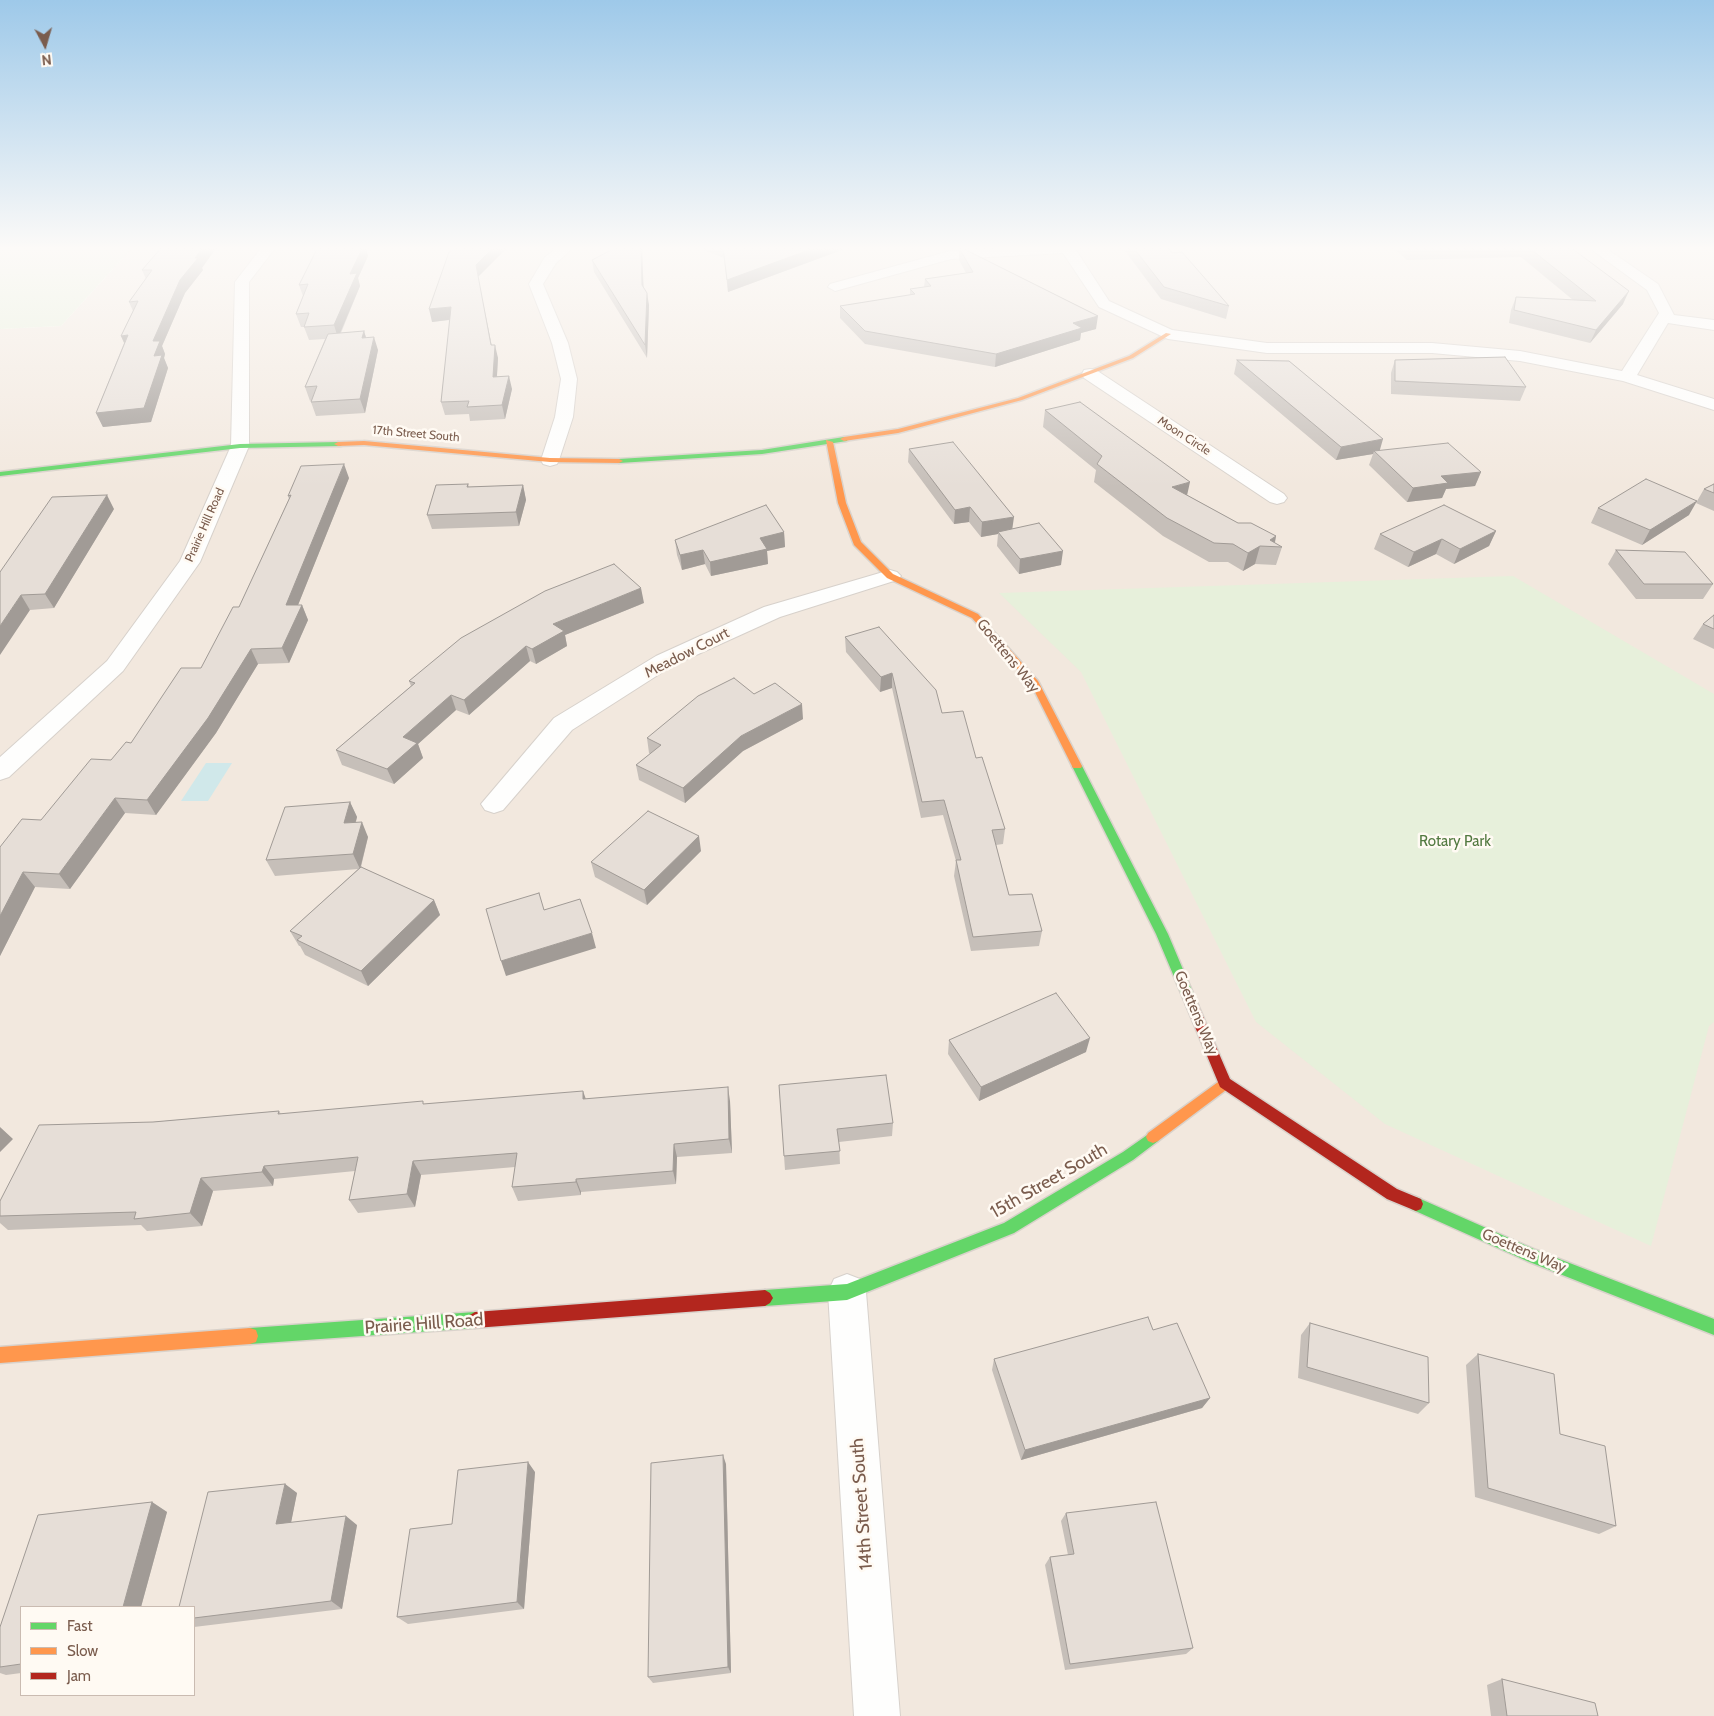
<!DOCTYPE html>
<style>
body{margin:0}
#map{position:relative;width:1714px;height:1716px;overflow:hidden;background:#f9f5f0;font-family:Cabin,sans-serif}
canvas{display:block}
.legend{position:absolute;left:20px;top:1606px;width:175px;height:90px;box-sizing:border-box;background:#fffaf3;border:1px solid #cabbb1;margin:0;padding:6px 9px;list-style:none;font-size:15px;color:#7a5c4d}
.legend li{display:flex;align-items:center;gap:10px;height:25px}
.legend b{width:25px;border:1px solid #cabbb1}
.north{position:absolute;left:20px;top:20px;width:50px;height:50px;-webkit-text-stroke:4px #fffaf3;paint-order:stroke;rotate:174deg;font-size:14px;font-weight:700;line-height:20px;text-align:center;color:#7a5c4d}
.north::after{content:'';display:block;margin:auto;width:18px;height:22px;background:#7a5c4d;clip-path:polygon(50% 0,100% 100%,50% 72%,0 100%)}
</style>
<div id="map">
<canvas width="1714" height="1716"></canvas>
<ul class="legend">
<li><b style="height:6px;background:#63d668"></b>Fast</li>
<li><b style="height:6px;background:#ff974d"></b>Slow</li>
<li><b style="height:6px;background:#b3261e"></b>Jam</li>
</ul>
<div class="north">N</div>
</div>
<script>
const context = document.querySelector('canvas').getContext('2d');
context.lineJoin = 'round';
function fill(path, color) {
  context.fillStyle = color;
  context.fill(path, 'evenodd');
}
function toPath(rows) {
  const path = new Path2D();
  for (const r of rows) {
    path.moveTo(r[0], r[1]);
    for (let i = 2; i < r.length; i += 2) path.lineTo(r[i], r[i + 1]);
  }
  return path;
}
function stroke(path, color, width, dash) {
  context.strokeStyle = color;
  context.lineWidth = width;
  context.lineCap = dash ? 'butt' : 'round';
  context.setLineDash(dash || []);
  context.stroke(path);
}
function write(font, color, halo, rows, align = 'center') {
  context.font = font + ' Cabin,sans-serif';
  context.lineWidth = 5;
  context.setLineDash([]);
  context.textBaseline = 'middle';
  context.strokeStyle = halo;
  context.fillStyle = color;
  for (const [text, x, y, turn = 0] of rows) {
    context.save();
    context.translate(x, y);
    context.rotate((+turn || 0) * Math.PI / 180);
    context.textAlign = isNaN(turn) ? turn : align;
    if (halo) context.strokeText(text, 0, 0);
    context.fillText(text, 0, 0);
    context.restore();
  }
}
fill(toPath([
 [133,247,1714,247,1714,1716,0,1716,0,329,61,326],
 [21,1607,194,1607,194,1695,21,1695]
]), '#f2e8de');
fill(toPath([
 [0,247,133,247,61,326,0,329],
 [1513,576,1714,694,1714,1022,1709,1026,1651,1246,1385,1124,1256,1022,1081,672,999,593]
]), '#e7f0db');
fill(toPath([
 [206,763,232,763,208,801,181,801]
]), '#d0e8ea');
const street = toPath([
 [262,247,276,247,249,282,249,446,200,562,123,671,9,777,0,780,0,757,107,661,180,561,231,446,235,282,262,247],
 [558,247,574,247,556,263,543,284,568,343,577,379,573,417,559,460,557,464,550,466,543,464,541,460,555,417,561,379,552,343,529,284,545,257,558,247],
 [1023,247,1074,247,1109,301,1172,330,1267,343,1432,343,1520,351,1622,371,1659,313,1647,290,1588,247,1604,247,1658,284,1674,315,1714,320,1714,330,1668,323,1637,375,1714,399,1714,410,1623,381,1520,361,1432,353,1267,353,1168,339,1099,307,1063,253,951,259,835,291,828,287,830,284,950,251,1023,247],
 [1090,369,1096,370,1284,494,1287,498,1284,502,1277,504,1270,502,1084,378,1082,374,1084,370,1090,369],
 [890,570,897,572,901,576,897,580,780,617,672,666,572,730,503,810,494,813,485,810,481,804,554,718,656,656,764,607,890,570],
 [847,1274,860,1279,866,1292,900,1716,854,1716,828,1292,834,1279,847,1274]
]);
const fast = toPath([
 [844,437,848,439,847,441,762,454,619,463,615,461,619,459,762,450,844,437],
 [338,442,342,444,341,446,240,448,0,476,0,472,240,444,338,442],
 [1077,762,1082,766,1168,934,1198,1005,1196,1009,1192,1010,1188,1009,1186,1005,1156,934,1072,766,1077,762],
 [1153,1131,1158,1133,1160,1137,1158,1141,1133,1160,1014,1233,847,1300,765,1306,760,1303,757,1298,760,1293,765,1290,847,1284,1004,1223,1123,1152,1153,1131],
 [1416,1197,1536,1250,1714,1319,1714,1335,1527,1261,1411,1209,1409,1204,1411,1199,1416,1197],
 [475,1312,480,1315,483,1320,480,1325,475,1328,250,1344,244,1342,242,1336,244,1330,250,1328,475,1312]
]);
const slow = toPath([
 [1166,333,1171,334,1133,358,1022,400,898,433,844,441,840,439,844,437,898,429,1018,398,1129,356,1166,333],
 [826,440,833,442,846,503,861,542,893,574,978,614,1038,681,1082,766,1081,768,1073,768,1031,684,972,618,887,578,854,545,838,503,826,440],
 [364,441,550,458,619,459,623,461,619,463,550,462,364,445,338,446,334,444,338,442,364,441],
 [1225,1077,1230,1079,1232,1083,1230,1087,1158,1141,1153,1143,1148,1141,1146,1137,1148,1133,1225,1077],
 [250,1328,256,1330,258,1336,256,1342,250,1344,0,1363,0,1347,250,1328]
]);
const jam = toPath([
 [1192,1000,1196,1001,1198,1005,1230,1079,1397,1189,1421,1199,1423,1204,1421,1209,1416,1211,1387,1199,1220,1087,1186,1005,1188,1001,1192,1000],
 [765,1290,770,1293,773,1298,770,1303,765,1306,475,1328,470,1325,467,1320,470,1315,475,1312,765,1290]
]);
stroke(street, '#d7d1cb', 2);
stroke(fast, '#d9d2cb', 3);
stroke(slow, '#d9d2cb', 3);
stroke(jam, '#d9d2cb', 3);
fill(street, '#fefefd');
fill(fast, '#63d668');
fill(slow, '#ff974d');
fill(jam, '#b3261e');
fill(toPath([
 [367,247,366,248,368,256,358,278,360,286,341,333,364,331,366,338,378,350,365,413,316,416,311,402,312,400,310,401,305,387,325,339,309,340,304,327,301,327,296,314,303,296,299,285],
 [642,247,643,287,649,305,647,358,594,272,592,260],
 [696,247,850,247,728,292,724,258],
 [1122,247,1167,247,1172,253,1229,306,1226,319,1161,299],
 [1392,247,1570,247,1623,304,1590,343,1509,323,1511,310,1516,297,1573,300,1521,257,1407,260],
 [959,248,1096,329,1081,333,1080,340,995,367,865,344,840,318,840,306,910,295,910,289,924,287,925,279,966,273,959,260],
 [202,268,203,270,185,293,162,346,165,354,164,358,168,368,151,422,103,427,96,413,124,343,121,336,133,311,129,302,146,279,142,270],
 [478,277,491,345,498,358,497,376,512,389,505,419,470,421,469,414,445,415,441,402,450,320,432,322],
 [1237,360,1380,450,1481,472,1475,486,1446,489,1442,498,1407,502,1369,465,1373,454,1336,460,1234,374],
 [1395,360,1526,387,1520,401,1391,394,1391,373],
 [1045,410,1187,495,1238,523,1276,536,1275,543,1282,547,1276,565,1255,564,1243,571,1228,562,1209,562,1163,536,1094,482,1096,470,1043,427],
 [909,449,1013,529,1061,565,1019,574,997,546,998,534,981,537,969,522,954,524,908,462],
 [349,478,298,605,302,605,308,620,289,663,258,664,216,733,156,815,125,813,70,889,35,887,0,956,0,847,41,820,111,760,131,743,201,668,239,607,289,499,288,496],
 [468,484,469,487,523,485,526,500,519,526,432,529,427,515],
 [1714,484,1714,511,1696,503,1704,489],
 [1598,508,1689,515,1642,545,1591,523],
 [114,509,54,608,30,610,0,572],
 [1496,531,1489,546,1454,564,1436,554,1408,567,1374,549,1380,534],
 [784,532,785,547,767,551,768,564,711,576,705,564,682,570,677,555,675,540],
 [1616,550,1713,584,1703,599,1636,599,1608,564],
 [644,603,565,635,567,646,536,664,530,661,469,715,456,710,418,744,423,758,394,784,342,765,336,750,411,686,409,681],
 [1714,615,1714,649,1693,639,1703,624],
 [845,637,942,713,976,758,1005,829,1003,844,996,845,1009,895,1042,931,1039,946,971,951,954,876,956,861,943,815,921,818,892,688,880,692,846,652],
 [754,694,803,719,743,751,685,803,639,780,636,765,650,754,649,753,647,738],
 [350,802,357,817,356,822,368,837,361,867,434,900,440,915,368,986,305,955,300,946,299,946,290,931,358,869,275,876,266,860],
 [701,851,647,905,595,877,591,862],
 [949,1040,1086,1052,979,1101,948,1054],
 [779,1085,893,1123,892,1136,839,1142,840,1164,785,1170],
 [586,1099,730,1101,732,1153,677,1157,676,1184,581,1192,581,1195,518,1201,512,1187,515,1167,421,1175,415,1207,358,1213,349,1200,355,1171,274,1179,273,1186,213,1191,202,1226,147,1231,141,1225,8,1230,0,1223,0,1201,153,1122,279,1111,281,1114,425,1104],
 [1310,1323,1429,1403,1418,1414,1298,1378,1301,1335],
 [1153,1330,1210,1398,1202,1408,1021,1460,992,1370,994,1359],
 [1478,1354,1560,1434,1616,1526,1599,1534,1475,1497,1466,1365],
 [726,1464,731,1673,653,1683,648,1677],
 [535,1472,524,1609,408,1624,397,1617,452,1524],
 [285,1484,297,1493,291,1522,357,1525,342,1609,194,1627,194,1607],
 [152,1502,167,1512,141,1607,21,1607,21,1673,6,1675,0,1673,0,1627,38,1515],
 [1066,1513,1193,1648,1186,1654,1065,1670,1045,1565,1050,1557,1068,1555,1061,1521],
 [1502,1679,1598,1716,1491,1716,1487,1685]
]), '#c6bfb9');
fill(toPath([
 [203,247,217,247,202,268,203,270,185,293,162,346,165,354,164,358,168,368,151,422,103,427,96,413,153,341,180,280],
 [360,247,367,247,366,248,368,256,358,278,360,286,338,338,334,325,350,274],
 [494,247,508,247,478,277,494,357,495,345,498,358,496,390,493,377,491,345,476,265],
 [641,247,642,247,644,298,642,285],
 [817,247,850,247,728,292,727,280],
 [1629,291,1623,304,1590,343,1596,330],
 [647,293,649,305,647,358,645,345],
 [451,307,455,319,432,322,429,309],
 [1098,316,1096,329,1081,333,1080,340,995,367,996,354,1073,323],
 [364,331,368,344,362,338],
 [128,335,127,349,121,336],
 [374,337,378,350,365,413,360,399],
 [509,376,512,389,505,419,502,405],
 [1383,439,1379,453,1374,451,1373,454,1336,460,1341,447],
 [344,464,349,478,292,620,286,605],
 [1481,472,1475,486,1446,489,1442,498,1407,502,1413,488,1441,476],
 [1190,482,1186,500,1172,487],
 [523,485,526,500,519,526,516,512],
 [107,495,114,509,54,608,45,594],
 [1697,501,1689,515,1642,545,1650,530],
 [970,507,969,522,954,524,955,510],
 [1014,517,1012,531,998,532,998,534,981,537,982,522],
 [1496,531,1489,546,1454,564,1460,549],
 [784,532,785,547,767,551,768,564,711,576,710,562,760,538],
 [1276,536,1274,546,1270,540],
 [1442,539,1436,554,1408,567,1414,552],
 [1260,546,1255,564,1243,571,1248,553],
 [703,550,705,564,682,570,680,555],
 [1063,551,1061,565,1019,574,1020,559],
 [641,588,644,603,565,635,567,646,536,664,532,649,553,624],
 [21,595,30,610,0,655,0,626],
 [302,605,308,620,289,663,282,648],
 [526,646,530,661,469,715,464,700],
 [251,649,258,664,216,733,156,815,147,800],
 [892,673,892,688,880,692,881,677],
 [451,695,456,710,418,744,423,758,394,784,387,769,403,737],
 [802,704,803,719,743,751,685,803,683,788,741,736],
 [115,798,125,813,70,889,59,874],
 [350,802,357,817,351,838,344,823],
 [362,822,368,837,360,869,353,854],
 [699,836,701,851,647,905,644,890],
 [23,872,35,887,0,956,0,916],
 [434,900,440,915,368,986,361,971],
 [592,933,596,948,506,976,501,961],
 [1090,1038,1086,1052,979,1101,981,1087],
 [728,1087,730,1101,732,1153,729,1139],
 [583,1091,588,1105,583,1099],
 [0,1127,13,1139,0,1152],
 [674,1144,677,1157,676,1184,673,1171],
 [413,1161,421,1175,415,1207,407,1194],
 [264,1166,274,1179,273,1186,262,1172],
 [201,1178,213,1191,202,1226,190,1213],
 [576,1179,581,1192,581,1195,576,1182],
 [1210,1398,1202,1408,1021,1460,1025,1450],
 [723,1455,726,1464,731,1673,728,1667],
 [528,1462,535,1472,524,1609,517,1602],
 [285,1484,297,1493,289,1533,276,1524],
 [152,1502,167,1512,141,1607,123,1607],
 [346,1516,357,1525,342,1609,331,1601]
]), '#a19b96');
const building = toPath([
 [162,247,203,247,195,258,198,258,180,280,153,341,160,341,154,356,162,355,144,408,96,413,128,335,121,336,138,301,129,302,152,270,142,270,162,247],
 [318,247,363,247,350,274,357,273,334,325,304,327,309,313,296,314,308,284,299,285,318,247],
 [455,247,494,247,476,265,491,345,495,345,493,377,509,376,502,405,467,407,469,401,441,402,451,307,429,309,449,252,455,247],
 [617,247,641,247,642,285,647,293,645,345,592,260,617,247],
 [723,247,817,247,727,280,723,247],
 [1133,247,1167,247,1172,253,1182,252,1229,306,1164,287,1133,247],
 [1409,247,1457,247,1411,248,1409,247],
 [1528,247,1570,247,1629,291,1596,330,1514,310,1516,297,1596,301,1528,247],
 [959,248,962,248,1098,316,1073,323,1082,328,996,354,865,331,840,306,915,294,910,289,931,286,925,279,973,272,959,248],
 [364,331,362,338,374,337,360,399,311,402,317,386,305,387,328,334,364,331],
 [1505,357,1526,387,1395,381,1395,360,1505,357],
 [1237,360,1289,361,1383,439,1341,447,1237,360],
 [1080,402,1190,482,1172,487,1238,523,1251,523,1276,536,1270,540,1282,547,1260,546,1248,553,1233,544,1214,543,1167,518,1097,464,1102,456,1045,410,1080,402],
 [953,442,1014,517,982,522,970,507,955,510,909,449,953,442],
 [1448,443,1481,472,1441,476,1448,483,1413,488,1374,451,1448,443],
 [344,464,286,605,302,605,282,648,251,649,208,718,147,800,115,798,59,874,23,872,0,916,0,847,22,819,41,820,91,759,111,760,126,742,131,743,181,668,201,668,233,607,239,607,291,495,288,496,301,466,344,464],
 [1646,479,1697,501,1650,530,1598,508,1646,479],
 [468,484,467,487,523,485,516,512,427,515,436,485,468,484],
 [1714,484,1714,493,1704,489,1714,484],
 [107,495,45,594,21,595,0,626,0,572,52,497,107,495],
 [766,505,784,532,760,538,767,549,710,562,703,550,680,555,675,540,766,505],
 [1444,505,1496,531,1460,549,1442,539,1414,552,1380,534,1444,505],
 [1039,523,1063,551,1020,559,998,532,1039,523],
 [1616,550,1685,552,1713,584,1644,584,1616,550],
 [614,564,641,588,553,624,564,631,532,649,526,646,464,700,451,695,403,737,417,743,387,769,336,750,415,683,409,681,461,638,545,591,614,564],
 [1714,615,1714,629,1703,624,1714,615],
 [879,627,936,690,942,713,963,711,976,758,982,757,1005,829,992,830,1009,895,1032,894,1042,931,973,937,956,860,961,860,944,800,922,802,892,673,881,677,845,637,879,627],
 [734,678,754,694,775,683,802,704,741,736,683,788,636,765,661,745,647,738,698,696,734,678],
 [350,802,344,823,362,822,353,854,266,860,285,807,350,802],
 [648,811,699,836,644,890,591,862,648,811],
 [361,867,434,900,361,971,297,940,302,936,290,931,361,867],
 [539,893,544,910,580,899,592,933,501,961,486,909,539,893],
 [1056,993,1090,1038,981,1087,949,1040,1056,993],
 [886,1075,893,1123,837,1129,840,1151,784,1156,779,1085,886,1075],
 [728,1087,729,1139,674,1144,673,1171,576,1179,576,1182,512,1187,517,1153,413,1161,407,1194,349,1200,358,1157,264,1166,262,1172,201,1178,190,1213,134,1219,136,1212,0,1216,0,1201,39,1125,153,1122,279,1111,278,1114,423,1101,423,1104,583,1091,583,1099,728,1087],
 [1148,1317,1153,1330,1177,1323,1210,1398,1025,1450,994,1359,1148,1317],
 [1310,1323,1428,1357,1429,1403,1307,1367,1310,1323],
 [1478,1354,1554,1374,1560,1434,1605,1446,1616,1526,1488,1488,1478,1354],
 [723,1455,728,1667,648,1677,651,1463,723,1455],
 [528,1462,517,1602,397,1617,410,1529,452,1524,458,1470,528,1462],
 [285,1484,276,1524,346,1516,331,1601,194,1618,194,1607,179,1607,208,1492,285,1484],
 [152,1502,123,1607,21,1607,21,1664,0,1667,0,1627,38,1515,152,1502],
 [1156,1502,1193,1648,1070,1664,1050,1557,1074,1554,1066,1513,1156,1502],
 [1502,1679,1595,1703,1598,1716,1507,1716,1502,1679]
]);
fill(building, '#e6ded7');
stroke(building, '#a19b96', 1);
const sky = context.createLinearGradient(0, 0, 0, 487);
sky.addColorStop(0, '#9ec9e9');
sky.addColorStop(0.51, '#fcfaf8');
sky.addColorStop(1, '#fcfaf800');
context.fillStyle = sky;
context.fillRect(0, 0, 1714, 487);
write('12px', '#7a5c4d', '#fffaf3', [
 ["17th Street South",416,434,5],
 ["Moon Circle",1184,436,33],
 ["Prairie Hill Road",205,525,-66]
]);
write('15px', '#7a5c4d', '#fffaf3', [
 ["Meadow Court",687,653,-27],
 ["Goettens Way",1008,656,51],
 ["Goettens Way",1196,1013,67],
 ["Goettens Way",1524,1251,23]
]);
write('15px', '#537a41', '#fffaf3', [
 ["Rotary Park",1455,842]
]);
write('18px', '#7a5c4d', '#fffaf3', [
 ["15th Street South",1049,1181,-30],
 ["Prairie Hill Road",424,1324,-4],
 ["14th Street South",862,1504,-94]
]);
</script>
